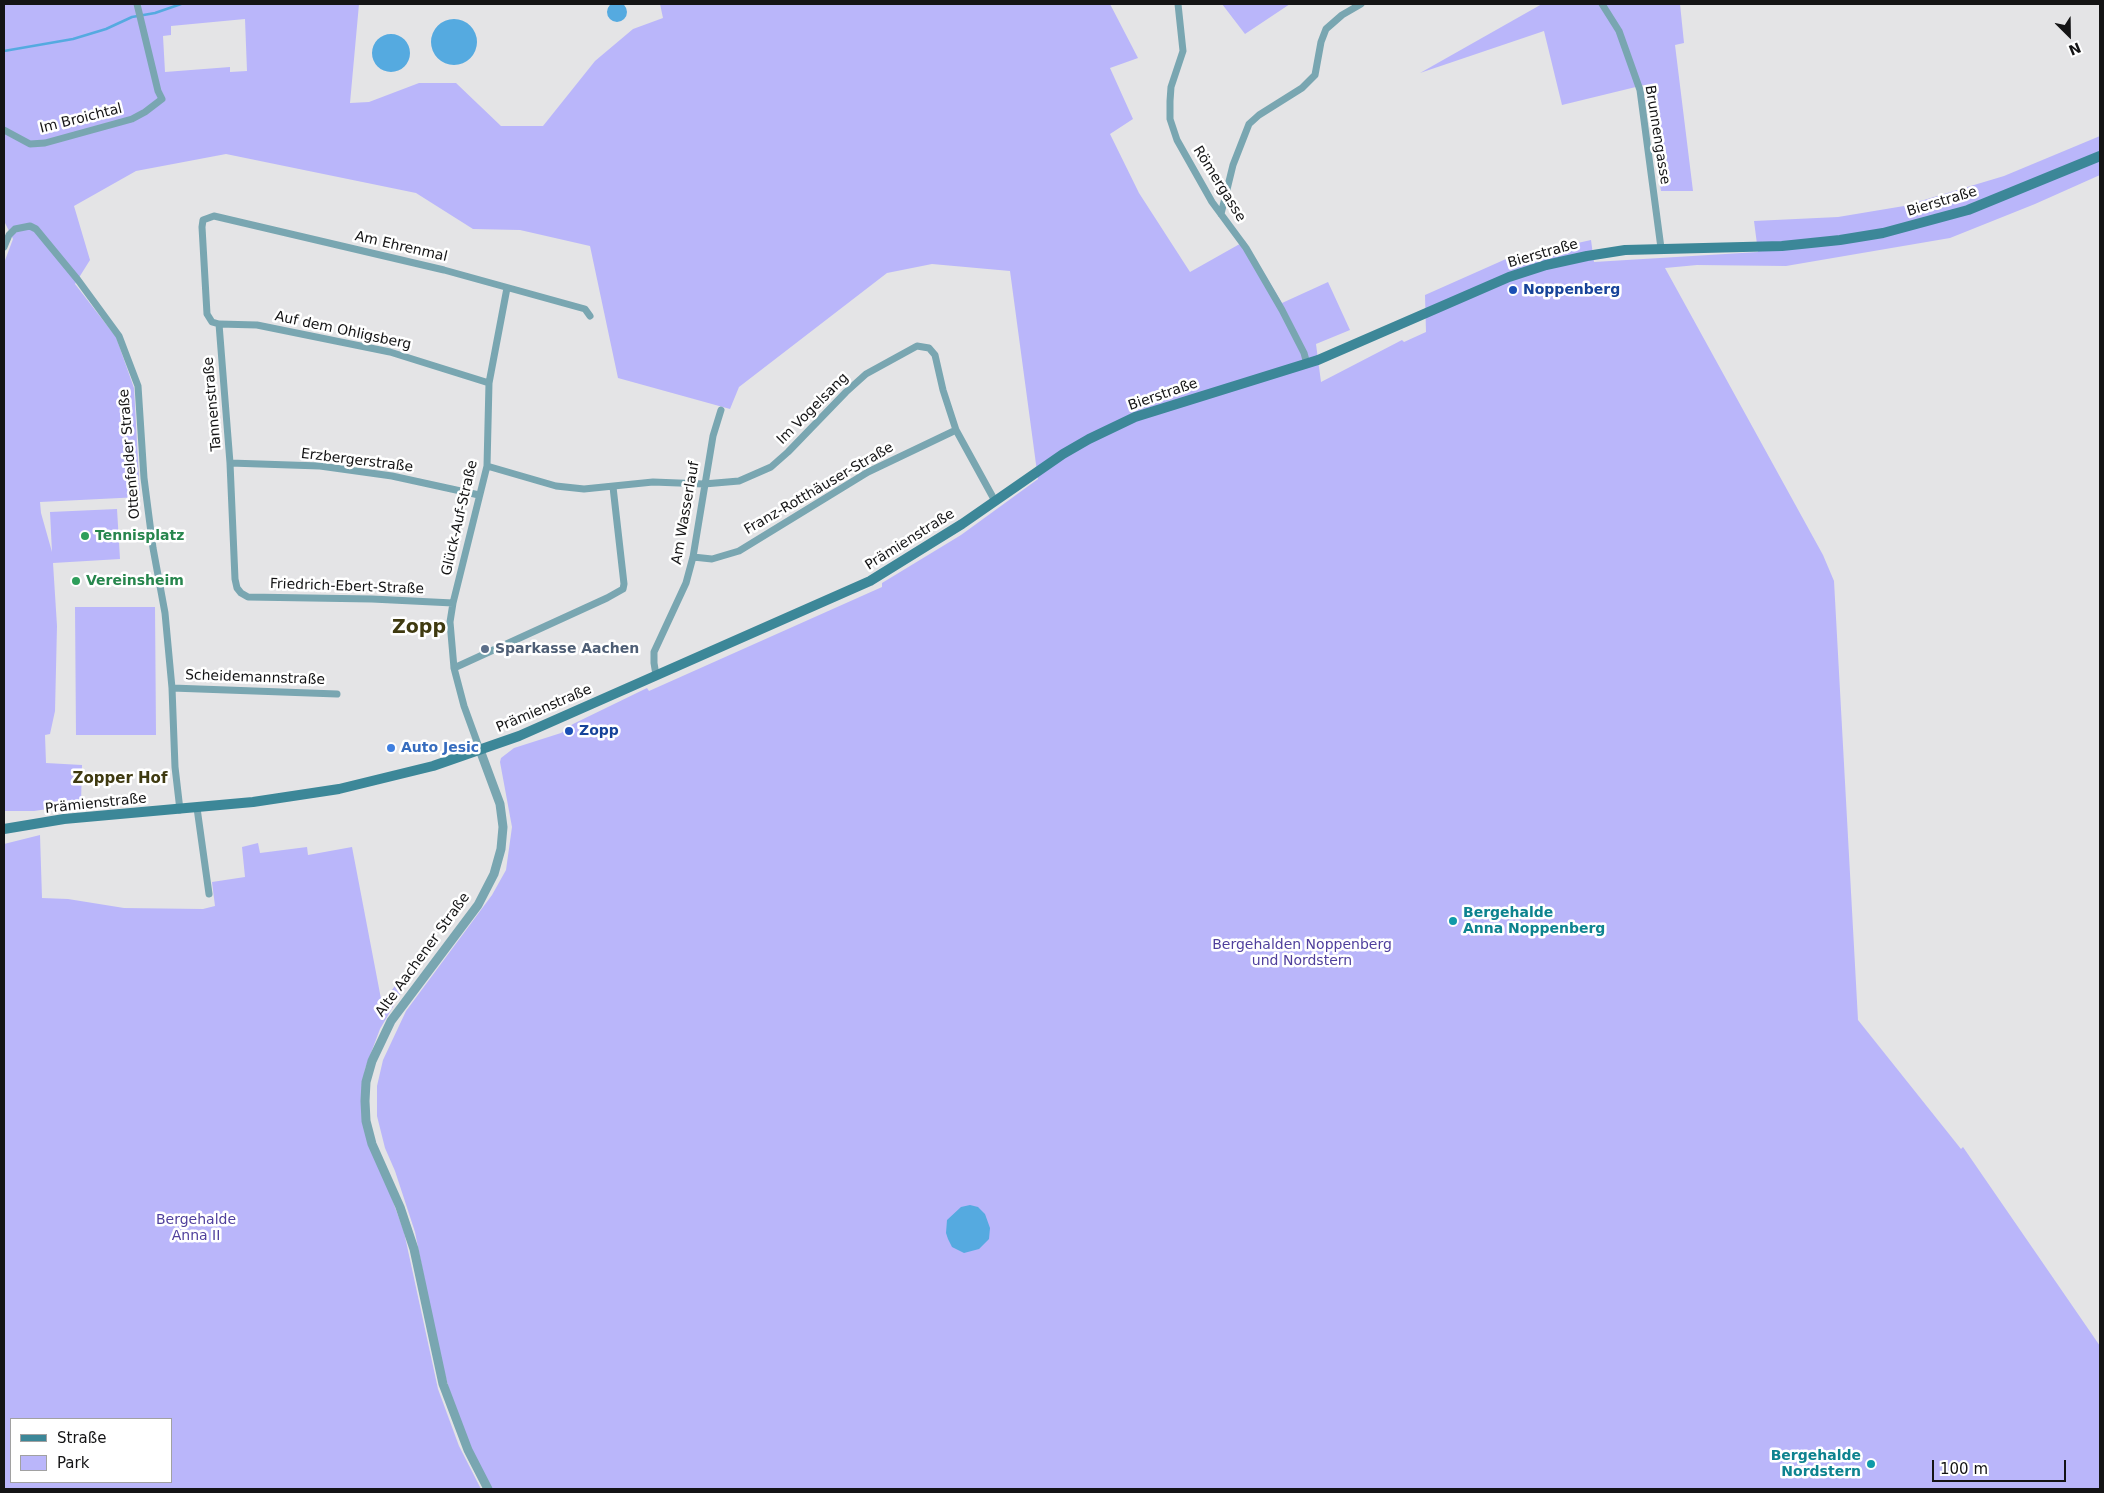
<!DOCTYPE html>
<meta charset="utf-8">
<style>
body{margin:0}
#map{position:relative;width:2104px;height:1493px;overflow:hidden;background:#e4e4e6;font-family:"DejaVu Sans",sans-serif}
canvas{display:block}
.frame{position:absolute;inset:0;border:5px solid #141415;pointer-events:none}
.legend{position:absolute;left:10px;top:1418px;width:162px;height:65px;box-sizing:border-box;background:#fff;border:1px solid #a1a1a1;margin:0;padding:6px 9px;list-style:none;font-size:15px;color:#141415}
.legend li{display:flex;align-items:center;gap:10px;height:25px}
.legend b{width:25px;border:1px solid #a1a1a1}
.north{position:absolute;left:2044px;top:10px;width:50px;height:50px;-webkit-text-stroke:4px #fff;paint-order:stroke;rotate:157deg;font-size:14px;font-weight:700;line-height:20px;text-align:center;color:#141415}
.north::after{content:'';display:block;margin:auto;width:18px;height:22px;background:#141415;clip-path:polygon(50% 0,100% 100%,50% 72%,0 100%)}
.scale{position:absolute;left:1932px;top:1460px;width:134px;height:22px;box-sizing:border-box;border:2px solid #141415;border-top:0;padding-left:6px;font-size:15px;line-height:18px;white-space:nowrap;color:#141415;-webkit-text-stroke:4px #fff;paint-order:stroke}
</style>
<div id="map">
<canvas width="2104" height="1493"></canvas>
<div class="frame"></div>
<ul class="legend">
<li><b style="height:6px;background:#3c8798"></b>Straße</li>
<li><b style="height:14px;background:#bab6fa"></b>Park</li>
</ul>
<div class="north">N</div>
<div class="scale">100 m</div>
</div>
<script>
const context = document.querySelector('canvas').getContext('2d');
context.lineJoin = 'round';
function fill(path, color) {
  context.fillStyle = color;
  context.fill(path, 'evenodd');
}
function toPath(rows) {
  const path = new Path2D();
  for (const r of rows) {
    if (r.length === 3) {
      path.moveTo(r[0] + r[2], r[1]);
      path.arc(r[0], r[1], r[2], 0, 2 * Math.PI);
      continue;
    }
    path.moveTo(r[0], r[1]);
    for (let i = 2; i < r.length; i += 2) path.lineTo(r[i], r[i + 1]);
  }
  return path;
}
function stroke(path, color, width, dash) {
  context.strokeStyle = color;
  context.lineWidth = width;
  context.lineCap = dash ? 'butt' : 'round';
  context.setLineDash(dash || []);
  context.stroke(path);
}
function write(font, color, halo, rows, align = 'center') {
  context.font = font + ' "DejaVu Sans",sans-serif';
  context.lineWidth = 5;
  context.setLineDash([]);
  context.textBaseline = 'middle';
  context.strokeStyle = halo;
  context.fillStyle = color;
  for (const [text, x, y, turn = 0] of rows) {
    context.save();
    context.translate(x, y);
    context.rotate((+turn || 0) * Math.PI / 180);
    context.textAlign = isNaN(turn) ? turn : align;
    if (halo) context.strokeText(text, 0, 0);
    context.fillText(text, 0, 0);
    context.restore();
  }
}
fill(toPath([
 [4,4,359,4,350,103,369,102,419,83,456,83,501,126,543,126,595,61,633,29,663,18,660,4,1110,4,1138,58,1110,68,1133,119,1110,134,1139,193,1190,272,1245,241,1282,303,1328,282,1350,330,1316,344,1321,382,1402,340,1404,342,1426,332,1425,295,1506,259,1591,240,1594,262,1758,252,1754,221,1838,217,1904,206,2004,176,2100,136,2100,175,2035,204,1950,238,1786,266,1697,265,1665,268,1823,555,1834,581,1858,1020,1961,1149,1963,1147,2100,1346,2100,1489,492,1489,465,1445,440,1357,415,1232,395,1171,385,1148,377,1116,377,1086,383,1060,406,1011,492,895,506,870,512,827,500,762,501,758,514,748,561,733,573,724,647,688,649,691,882,587,882,583,961,535,1038,479,1010,271,932,264,887,273,739,387,730,409,618,378,590,246,520,230,473,229,416,193,226,154,136,171,74,206,90,260,75,284,116,337,134,388,140,497,40,502,41,513,52,552,50,512,117,509,120,559,53,563,57,626,55,711,50,734,45,735,46,763,82,765,81,804,34,811,4,811,4,263,13,239,4,221],
 [245,19,247,71,230,72,230,67,165,72,163,36,171,35,171,26],
 [1222,4,1290,4,1245,34],
 [1542,4,1680,4,1684,43,1675,45,1693,191,1661,191,1644,85,1562,105,1544,31,1420,73],
 [75,607,155,607,156,735,76,735],
 [40,835,42,898,68,899,124,908,203,909,215,906,212,882,245,877,242,847,258,843,260,853,307,847,308,855,352,847,382,1004,397,983,404,988,380,1029,365,1069,361,1100,362,1116,404,1232,438,1389,459,1446,481,1489,4,1489,4,844],
 [11,1419,171,1419,171,1482,11,1482]
]), '#bab6fa');
fill(toPath([
 [617,12,10],
 [454,42,23],
 [391,53,19],
 [970,1205,978,1207,985,1214,990,1228,989,1239,979,1249,964,1253,952,1247,948,1239,946,1233,947,1220,961,1207]
]), '#55aae0');
stroke(toPath([
 [4,51,73,39,106,29,132,17,155,13,181,4]
]), '#55aae0', 2.5);
stroke(toPath([
 [1178,4,1183,51,1171,87,1170,101,1170,119,1177,140,1212,202,1246,248,1282,310,1304,353,1307,364],
 [1602,4,1619,31,1640,90,1661,248],
 [4,130,30,144,45,143,132,119,145,112,162,99,158,91,137,4],
 [1221,214,1233,165,1249,124,1259,115,1302,88,1315,75,1321,42,1326,29,1342,15,1361,4],
 [4,247,9,235,15,229,30,226,36,229,78,280,119,336,138,386,144,478,153,548,165,613,172,688,175,767,180,810],
 [219,324,257,325,390,352,489,383],
 [230,463,320,466,392,476,479,495],
 [487,466,556,486,584,489,653,482,704,484,739,481,771,467,788,452,846,392,866,374,917,346,929,348,935,355,943,390,956,430,995,501],
 [693,557,712,559,739,551,868,472,956,430],
 [453,603,372,599,248,597,241,593,237,588,235,579,230,463,219,324,212,322,207,314,202,227,203,220,214,216,444,270,585,309,590,316],
 [454,668,607,598,623,589,624,584,613,487],
 [656,675,654,663,654,652,686,583,693,557,713,436,721,410],
 [172,688,337,694],
 [480,750,464,706,454,668,450,622,453,603,487,466,489,383,507,288],
 [197,808,209,894]
]), '#79a6b1', 7);
stroke(toPath([
 [480,750,500,804,503,827,501,849,494,874,478,905,391,1021,372,1061,366,1082,365,1101,366,1121,372,1144,400,1207,414,1249,443,1384,468,1450,488,1489]
]), '#79a6b1', 9);
stroke(toPath([
 [4,829,64,819,253,802,339,789,433,766,519,736,870,581,962,524,1063,454,1089,439,1135,417,1318,360,1509,277,1546,265,1587,256,1625,250,1782,246,1840,240,1883,233,1968,210,2100,156]
]), '#3c8798', 10);
for (const [x, y, r, color] of [
 [1513,290,5,"#1a4fb4"],
 [85,536,5,"#2e9e5b"],
 [76,581,5,"#2e9e5b"],
 [485,649,5,"#5c6f8a"],
 [569,731,5,"#1a4fb4"],
 [391,748,5,"#3f7fe0"],
 [1453,921,5,"#0f9aa8"],
 [1871,1464,5,"#0f9aa8"]
]) {
  const dot = new Path2D();
  dot.arc(x, y, r, 0, 2 * Math.PI);
  context.fillStyle = color;
  context.fill(dot);
  stroke(dot, '#fff', 2);
}
write('14px', '#141415', '#fff', [
 ["Im Broichtal",81,119,-14],
 ["Brunnengasse",1657,135,81],
 ["Römergasse",1219,184,58],
 ["Bierstraße",1942,202,-17],
 ["Am Ehrenmal",401,247,13],
 ["Bierstraße",1543,254,-16],
 ["Auf dem Ohligsberg",343,331,12],
 ["Bierstraße",1163,395,-19],
 ["Tannenstraße",213,404,-95],
 ["Im Vogelsang",813,409,-45],
 ["Ottenfelder Straße",130,454,-95],
 ["Erzbergerstraße",357,461,7],
 ["Franz-Rotthäuser-Straße",819,489,-30],
 ["Am Wasserlauf",686,513,-80],
 ["Glück-Auf-Straße",460,518,-77],
 ["Prämienstraße",910,540,-32],
 ["Friedrich-Ebert-Straße",347,587,2],
 ["Scheidemannstraße",255,678,2],
 ["Prämienstraße",544,709,-23],
 ["Prämienstraße",96,804,-6],
 ["Alte Aachener Straße",423,955,-54]
]);
write('bold 14px', '#164399', '#fff', [
 ["Noppenberg",1523,290],
 ["Zopp",579,731]
], 'left');
write('bold 14px', '#27864d', '#fff', [
 ["Tennisplatz",95,536],
 ["Vereinsheim",86,581]
], 'left');
write('bold 14px', '#4e5e75', '#fff', [
 ["Sparkasse Aachen",495,649]
], 'left');
write('bold 14px', '#366cbe', '#fff', [
 ["Auto Jesic",401,748]
], 'left');
write('bold 14px', '#0d838f', '#fff', [
 ["Bergehalde",1463,913],
 ["Anna Noppenberg",1463,929],
 ["Bergehalde",1861,1456,"right"],
 ["Nordstern",1861,1472,"right"]
], 'left');
write('14px', '#4f3f9c', '#fff', [
 ["Bergehalden Noppenberg",1302,945],
 ["und Nordstern",1302,961],
 ["Bergehalde",196,1220],
 ["Anna II",196,1236]
]);
write('bold 15px', '#3f3a10', '#fff', [
 ["Zopper Hof",120,779]
]);
write('bold 19px', '#3f3a10', '#fff', [
 ["Zopp",419,628]
]);
</script>
